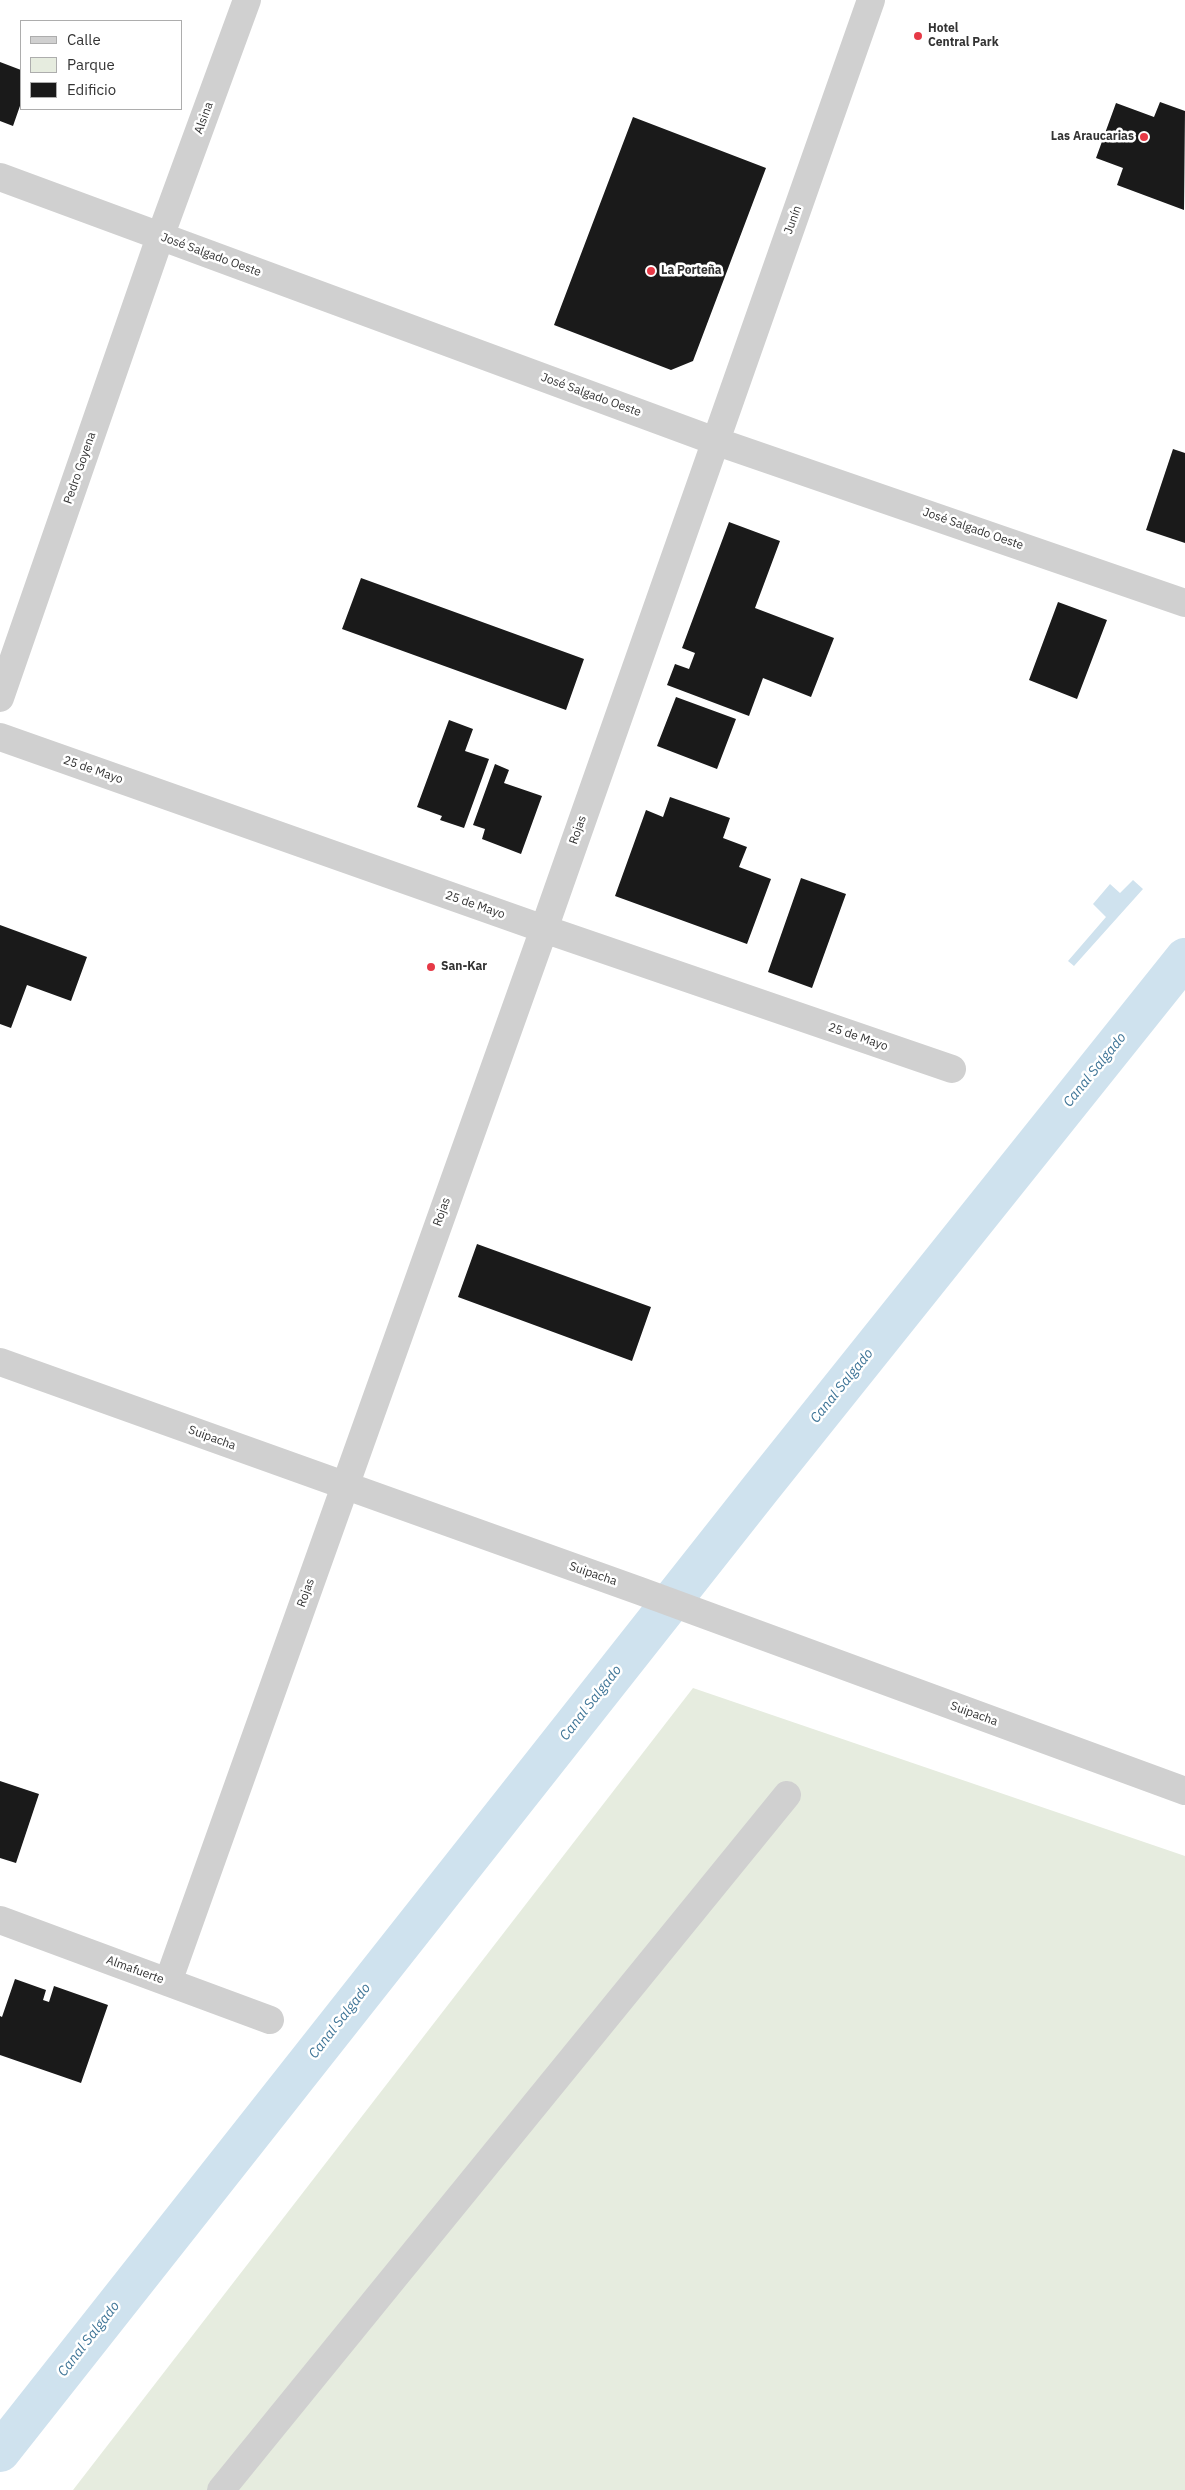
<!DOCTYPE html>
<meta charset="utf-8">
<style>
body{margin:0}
#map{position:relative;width:1185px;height:2490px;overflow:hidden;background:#fff;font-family:"IBM Plex Sans",sans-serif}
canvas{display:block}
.legend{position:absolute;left:20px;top:20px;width:162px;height:90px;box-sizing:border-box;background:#fff;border:1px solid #adadad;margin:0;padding:6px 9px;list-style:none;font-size:15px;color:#333}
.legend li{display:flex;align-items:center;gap:10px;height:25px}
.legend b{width:25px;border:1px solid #adadad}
</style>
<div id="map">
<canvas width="1185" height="2490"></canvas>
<ul class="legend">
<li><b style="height:6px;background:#d0d0d0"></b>Calle</li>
<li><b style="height:14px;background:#e6ecdf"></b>Parque</li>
<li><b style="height:14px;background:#1a1a1a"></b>Edificio</li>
</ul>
</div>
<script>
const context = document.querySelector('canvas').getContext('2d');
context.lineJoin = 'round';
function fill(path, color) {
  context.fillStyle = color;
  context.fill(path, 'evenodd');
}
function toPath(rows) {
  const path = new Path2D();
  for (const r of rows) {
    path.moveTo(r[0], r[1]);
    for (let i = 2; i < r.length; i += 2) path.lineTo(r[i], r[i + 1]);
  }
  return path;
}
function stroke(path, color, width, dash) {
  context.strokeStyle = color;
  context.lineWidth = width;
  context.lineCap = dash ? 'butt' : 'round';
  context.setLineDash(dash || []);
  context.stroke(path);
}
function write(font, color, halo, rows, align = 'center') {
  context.font = font + ' "IBM Plex Sans",sans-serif';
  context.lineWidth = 5;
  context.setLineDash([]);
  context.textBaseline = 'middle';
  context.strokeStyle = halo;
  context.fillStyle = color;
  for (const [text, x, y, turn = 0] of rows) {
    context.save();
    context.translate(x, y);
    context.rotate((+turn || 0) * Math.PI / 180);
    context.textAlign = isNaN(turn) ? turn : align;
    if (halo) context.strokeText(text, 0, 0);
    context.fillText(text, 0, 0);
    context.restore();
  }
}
fill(toPath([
 [693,1688,1185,1856,1185,2490,73,2490]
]), '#e6ecdf');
fill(toPath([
 [1133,880,1143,889,1074,966,1068,961,1106,917,1093,904,1110,884,1120,893]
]), '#cfe2ee');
stroke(toPath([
 [0,2452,761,1488,1185,958]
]), '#cfe2ee', 40);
fill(toPath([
 [0,62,21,70,21,103,13,126,0,121],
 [1160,102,1185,111,1184,210,1117,185,1123,168,1096,158,1116,103,1154,117],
 [633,117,766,168,693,361,671,370,554,325],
 [1173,449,1185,453,1185,543,1146,530],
 [729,522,780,541,755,608,834,638,811,697,763,678,749,716,667,685,675,664,689,669,695,653,682,648],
 [361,578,584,659,566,710,342,629],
 [1058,602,1107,620,1077,699,1029,680],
 [676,697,736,719,717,769,657,746],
 [449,720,473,729,465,751,489,759,464,828,440,820,442,816,417,807],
 [495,764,509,770,504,783,542,796,521,854,482,839,485,829,473,825],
 [670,797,730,818,723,838,747,847,739,867,771,879,747,944,615,896,646,810,663,817],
 [801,878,846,894,812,988,768,972],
 [0,925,87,957,71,1001,27,985,11,1028,0,1024],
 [477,1244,651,1307,632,1361,458,1297],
 [0,1781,39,1794,16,1863,0,1858],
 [15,1979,46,1990,43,2000,49,2002,54,1986,108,2005,81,2083,0,2055,0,2016,2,2017]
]), '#1a1a1a');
stroke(toPath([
 [0,177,715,441,1185,603],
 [0,698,160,237,247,0],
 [0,737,544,929,952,1069],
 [0,1362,640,1591,1185,1791],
 [0,1920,270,2020],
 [168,1982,544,929,871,0],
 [221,2490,787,1795]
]), '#d0d0d0', 28);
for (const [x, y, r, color] of [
 [918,36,5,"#e63946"],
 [1144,137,5,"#e63946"],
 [651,271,5,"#e63946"],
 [431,967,5,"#e63946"]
]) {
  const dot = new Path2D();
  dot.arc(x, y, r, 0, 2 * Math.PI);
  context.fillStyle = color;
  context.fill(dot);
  stroke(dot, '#fff', 2);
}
write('bold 12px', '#333', '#fff', [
 ["Hotel",928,29],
 ["Central Park",928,43],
 ["Las Araucarias",1134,137,"right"],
 ["La Porteña",661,271],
 ["San-Kar",441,967]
], 'left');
write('12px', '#333', '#fff', [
 ["Alsina",204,118,-70],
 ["Junín",793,220,-70],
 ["José Salgado Oeste",211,255,20],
 ["José Salgado Oeste",591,395,20],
 ["Pedro Goyena",80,468,-71],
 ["José Salgado Oeste",973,529,19],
 ["25 de Mayo",93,770,19],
 ["Rojas",578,830,-71],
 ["25 de Mayo",475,905,19],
 ["25 de Mayo",858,1037,19],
 ["Rojas",442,1212,-70],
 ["Suipacha",212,1438,20],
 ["Suipacha",593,1574,19],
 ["Rojas",306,1593,-70],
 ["Suipacha",974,1714,20],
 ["Almafuerte",135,1970,20]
]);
write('italic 14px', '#3f7597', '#fff', [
 ["Canal Salgado",1095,1070,-51],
 ["Canal Salgado",842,1386,-51],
 ["Canal Salgado",591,1703,-52],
 ["Canal Salgado",340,2021,-52],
 ["Canal Salgado",89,2339,-52]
]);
</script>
